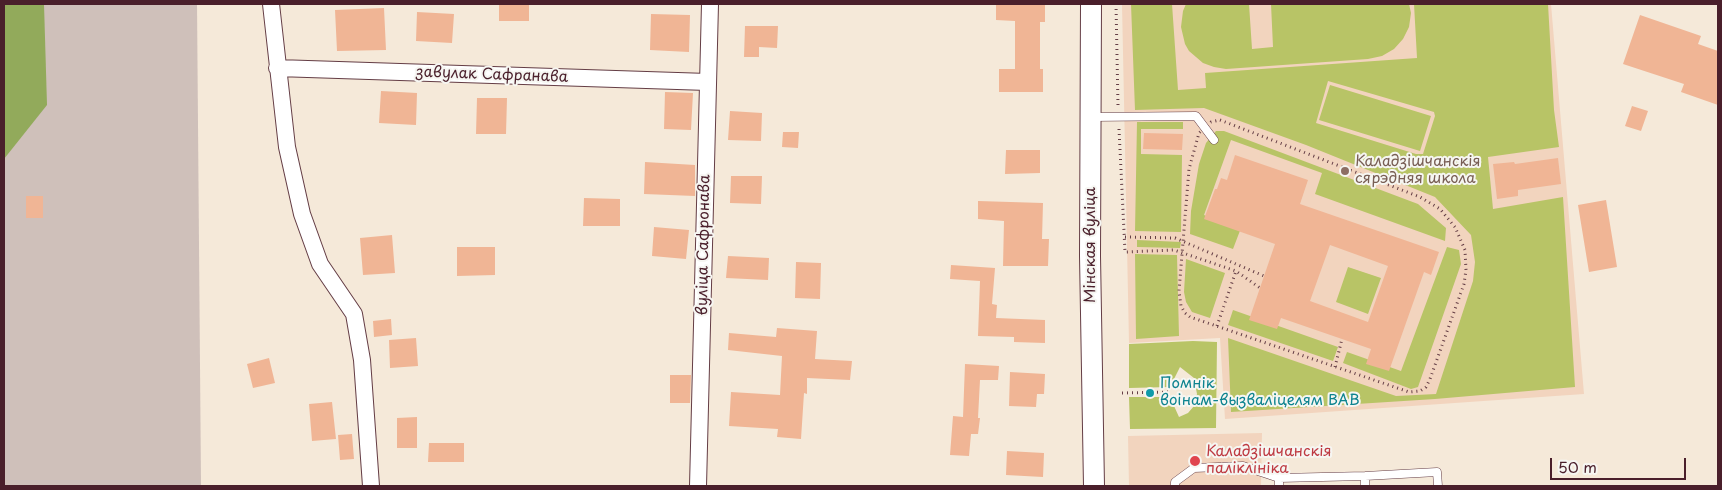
<!DOCTYPE html>
<meta charset="utf-8">
<style>
body{margin:0}
#map{position:relative;width:1722px;height:490px;overflow:hidden;background:#f5e9d9;font-family:"Playpen Sans",sans-serif}
canvas{display:block}
.frame{position:absolute;inset:0;border:5px solid #4a1f2b;pointer-events:none}
.scale{position:absolute;left:1550px;top:458px;width:136px;height:22px;box-sizing:border-box;border:2px solid #4a1f2b;border-top:0;padding-left:6px;font-size:15px;line-height:18px;white-space:nowrap;color:#4a1f2b;-webkit-text-stroke:4px #f6f6f2;paint-order:stroke}
</style>
<div id="map">
<canvas width="1722" height="490"></canvas>
<div class="frame"></div>
<div class="scale">50 m</div>
</div>
<script>
const context = document.querySelector('canvas').getContext('2d');
context.lineJoin = 'round';
function fill(path, color) {
  context.fillStyle = color;
  context.fill(path, 'evenodd');
}
function toPath(rows) {
  const path = new Path2D();
  for (const r of rows) {
    path.moveTo(r[0], r[1]);
    for (let i = 2; i < r.length; i += 2) path.lineTo(r[i], r[i + 1]);
  }
  return path;
}
function stroke(path, color, width, dash) {
  context.strokeStyle = color;
  context.lineWidth = width;
  context.lineCap = dash ? 'butt' : 'round';
  context.setLineDash(dash || []);
  context.stroke(path);
}
function write(font, color, halo, rows, align = 'center') {
  context.font = font + ' "Playpen Sans",sans-serif';
  context.lineWidth = 4;
  context.setLineDash([]);
  context.textBaseline = 'middle';
  context.strokeStyle = halo;
  context.fillStyle = color;
  for (const [text, x, y, turn = 0] of rows) {
    context.save();
    context.translate(x, y);
    context.rotate((+turn || 0) * Math.PI / 180);
    context.textAlign = isNaN(turn) ? turn : align;
    if (halo) context.strokeText(text, 0, 0);
    context.fillText(text, 0, 0);
    context.restore();
  }
}
fill(toPath([
 [1122,4,1551,4,1584,394,1225,419,1220,338,1129,343],
 [1262,433,1261,486,1129,486,1128,436]
]), '#f2d4be');
fill(toPath([
 [4,4,197,4,201,486,4,486]
]), '#cfc0ba');
fill(toPath([
 [1131,4,1172,4,1178,90,1206,88,1205,73,1417,58,1414,4,1548,4,1554,110,1559,147,1488,157,1493,209,1563,197,1575,387,1435,399,1231,412,1228,338,1396,396,1436,394,1473,281,1475,262,1471,235,1435,197,1306,145,1204,108,1135,110],
 [1328,81,1434,112,1435,116,1423,154,1416,154,1316,123],
 [1186,4,1249,4,1252,49,1273,47,1271,4,1409,4,1411,13,1409,27,1403,39,1394,49,1382,56,1368,59,1226,69,1214,67,1203,63,1189,51,1185,44,1181,27,1183,11],
 [1330,85,1431,116,1420,151,1319,120],
 [1137,122,1183,122,1183,129,1141,129,1141,154,1182,155,1181,232,1135,231],
 [1216,131,1224,131,1418,204,1446,228,1445,241,1315,194,1322,173,1231,140,1204,215,1241,228,1233,249,1190,234,1191,211,1199,164,1206,143],
 [1137,240,1181,242,1180,248,1137,247],
 [1447,247,1459,250,1461,264,1418,387,1411,389,1343,363,1347,352,1401,371],
 [1135,254,1177,255,1179,336,1136,339],
 [1186,259,1225,273,1210,318,1192,312,1186,302,1184,292],
 [1348,267,1381,278,1368,314,1336,302],
 [1233,310,1338,347,1333,361,1228,325],
 [1193,341,1217,342,1216,428,1130,429,1129,397,1170,397,1179,417,1188,413,1194,406,1197,394,1194,378,1180,367,1170,387,1129,388,1129,344]
]), '#b8c466');
fill(toPath([
 [4,4,44,4,47,105,4,159]
]), '#92aa5b');
fill(toPath([
 [499,4,529,4,529,21,499,21],
 [996,4,1045,4,1045,22,1040,22,1040,69,1043,69,1043,92,999,92,999,69,1015,69,1015,21,996,20],
 [384,8,386,50,337,51,335,10],
 [417,12,454,14,452,43,416,41],
 [651,14,690,15,689,52,650,50],
 [1640,15,1701,36,1698,44,1718,51,1718,105,1681,92,1684,84,1623,64],
 [745,26,778,26,777,48,759,47,759,57,744,57],
 [381,91,417,93,416,125,379,123],
 [665,92,693,93,691,130,664,129],
 [477,98,507,98,506,134,476,134],
 [1632,106,1648,111,1641,131,1625,126],
 [730,111,762,113,761,141,728,140],
 [783,132,799,132,798,148,782,147],
 [1144,133,1183,134,1182,150,1143,149],
 [1006,150,1040,150,1040,173,1005,174],
 [1235,155,1308,180,1300,204,1439,252,1431,275,1424,272,1389,371,1366,364,1371,349,1281,318,1277,329,1249,320,1275,244,1204,219,1215,189,1217,189,1221,178,1227,180],
 [1330,245,1388,266,1368,322,1310,301],
 [1558,158,1561,184,1518,190,1518,196,1497,199,1493,164,1514,162,1515,164],
 [645,162,695,165,695,196,644,194],
 [731,176,762,176,761,204,730,203],
 [26,196,43,196,43,218,26,218],
 [584,198,620,199,620,226,583,226],
 [1606,200,1617,267,1589,272,1578,205],
 [978,201,1043,203,1042,239,1049,239,1048,266,1003,266,1004,221,978,219],
 [654,227,689,230,686,259,652,256],
 [392,235,395,273,363,275,360,238],
 [457,247,495,247,495,275,457,276],
 [728,256,769,258,768,280,726,278],
 [796,262,821,263,820,299,795,298],
 [951,265,995,268,992,304,997,305,996,318,1045,320,1045,343,1014,342,1014,337,978,336,980,281,950,279],
 [391,319,392,335,374,337,373,321],
 [777,328,817,331,815,359,852,361,850,380,807,378,807,394,804,393,801,439,777,437,778,429,729,426,731,392,780,395,782,356,728,350,729,333,776,337],
 [416,338,418,366,390,368,389,340],
 [269,358,275,383,253,388,247,364],
 [965,364,999,366,998,380,980,380,978,418,980,418,978,434,971,434,969,456,950,455,953,416,963,417],
 [1010,372,1045,374,1044,394,1037,394,1036,407,1009,406],
 [670,375,691,375,690,403,670,403],
 [332,402,336,439,312,441,309,404],
 [417,417,417,448,397,448,397,418],
 [352,434,354,459,340,460,338,435],
 [429,443,464,443,464,462,428,462],
 [1007,451,1044,453,1043,477,1006,475]
]), '#f0b595');
const service = toPath([
 [1091,117,1196,116,1214,140],
 [1365,476,1365,486],
 [1279,478,1365,476,1437,472,1438,486],
 [1175,486,1175,482,1194,468,1243,466,1279,478,1279,486]
]);
const minor = toPath([
 [271,4,287,147,302,214,320,264,354,314,362,360,371,486],
 [277,68,708,82],
 [698,486,710,4]
]);
const tertiary = toPath([
 [1091,4,1090,256,1094,486]
]);
stroke(service, '#643d45', 9);
stroke(minor, '#643d45', 18);
stroke(tertiary, '#643d45', 22);
stroke(toPath([
 [1116,4,1118,106],
 [1220,120,1420,197,1440,209,1455,227,1465,250,1466,270,1464,284,1430,379,1426,387,1420,391,1409,392,1199,320,1190,317,1185,313,1181,306,1179,291,1189,169,1199,133,1211,122,1220,120],
 [1119,129,1125,252,1174,250,1236,271,1260,288],
 [1125,237,1175,238,1264,276],
 [1217,326,1236,271],
 [1335,367,1342,339],
 [1122,393,1169,392]
]), '#643d45', 3, [1, 4]);
stroke(service, '#fff', 8);
stroke(minor, '#fff', 16);
stroke(tertiary, '#fff', 20);
for (const [x, y, r, color] of [
 [1345,171,5,"#8d6e63"],
 [1150,393,5,"#0f9aa8"],
 [1195,461,6,"#e0444e"]
]) {
  const dot = new Path2D();
  dot.arc(x, y, r, 0, 2 * Math.PI);
  context.fillStyle = color;
  context.fill(dot);
  stroke(dot, '#f6f6f2', 2);
}
write('15px', '#4a1f2b', '#f6f6f2', [
 ["завулак Сафранава",492,75,2],
 ["вуліца Сафронава",704,245,-89],
 ["Мінская вуліца",1091,245,-90]
]);
write('15px', '#785e54', '#f6f6f2', [
 ["Каладзішчанскія",1355,162],
 ["сярэдняя школа",1355,179]
], 'left');
write('15px', '#0d838f', '#f6f6f2', [
 ["Помнік",1160,384],
 ["воінам-вызваліцелям ВАВ",1160,401]
], 'left');
write('15px', '#be3a42', '#f6f6f2', [
 ["Каладзішчанскія",1206,452],
 ["паліклініка",1206,469]
], 'left');
</script>
